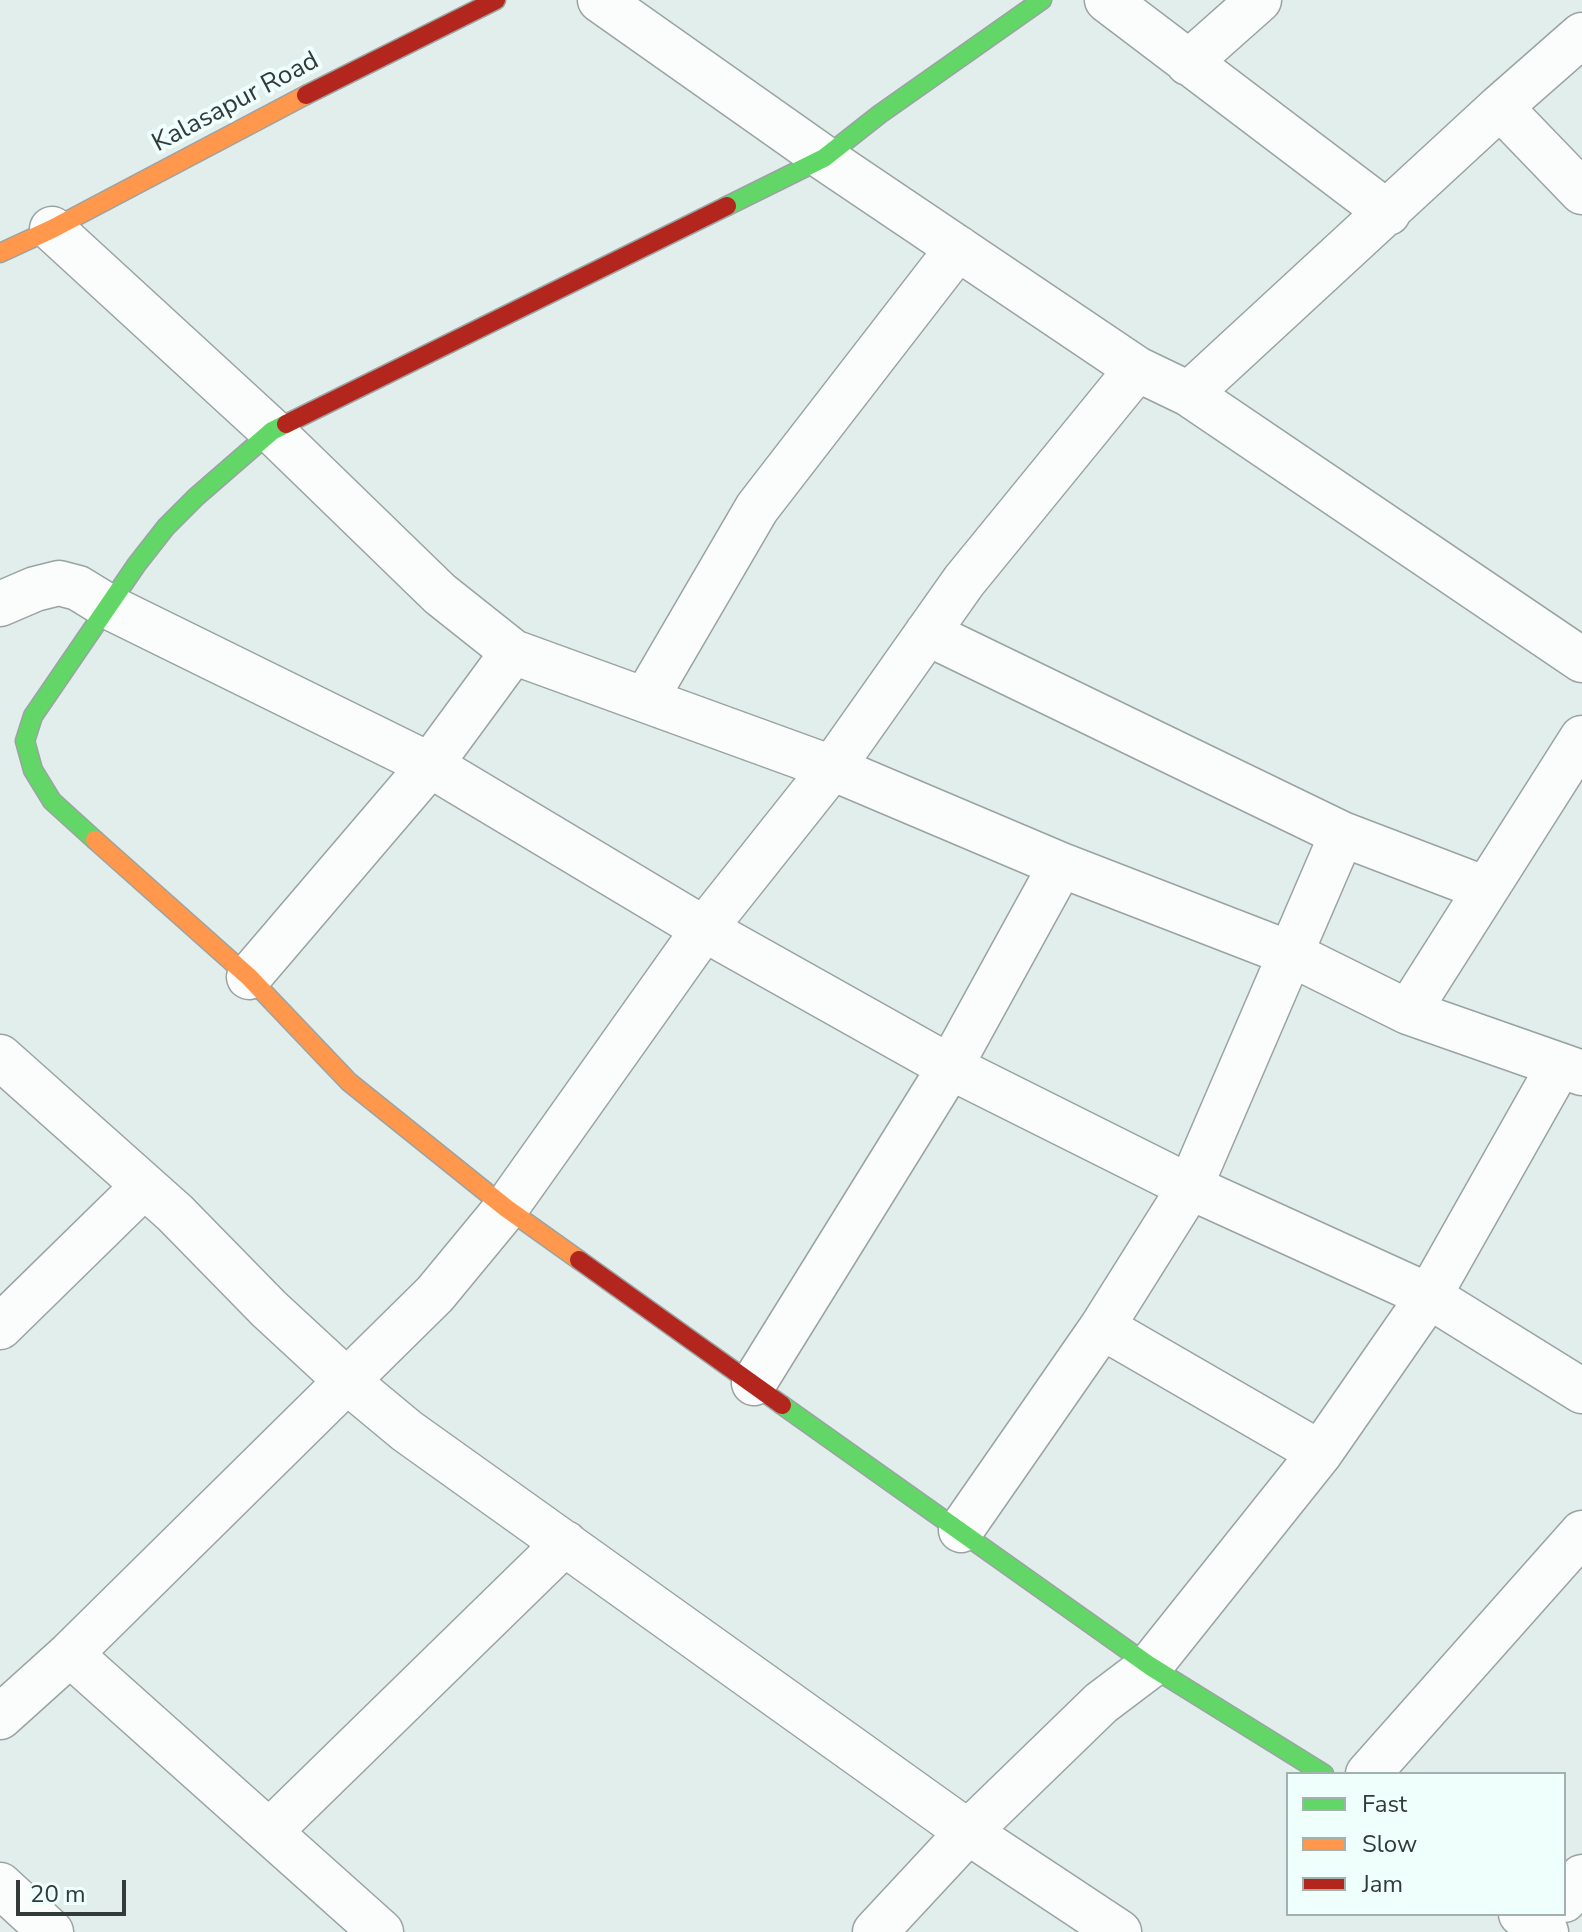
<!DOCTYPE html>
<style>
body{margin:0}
#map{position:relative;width:1582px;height:1932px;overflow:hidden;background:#e2eeec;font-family:"Nunito Sans",sans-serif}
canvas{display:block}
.legend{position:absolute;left:1286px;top:1772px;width:280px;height:144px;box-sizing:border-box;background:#eefffc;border:2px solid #a3b1ae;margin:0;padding:10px 14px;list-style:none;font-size:24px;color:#333b39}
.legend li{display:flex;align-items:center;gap:16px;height:40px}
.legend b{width:40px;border:2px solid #a3b1ae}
.scale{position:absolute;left:16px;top:1880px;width:110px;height:36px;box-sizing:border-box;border:4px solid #333b39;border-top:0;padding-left:10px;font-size:24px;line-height:28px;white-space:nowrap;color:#333b39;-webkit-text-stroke:6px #eefffc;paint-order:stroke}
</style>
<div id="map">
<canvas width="1582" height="1932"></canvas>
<ul class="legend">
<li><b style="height:10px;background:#63d668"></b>Fast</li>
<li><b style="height:10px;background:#ff974d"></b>Slow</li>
<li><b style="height:10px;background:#b3261e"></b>Jam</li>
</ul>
<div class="scale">20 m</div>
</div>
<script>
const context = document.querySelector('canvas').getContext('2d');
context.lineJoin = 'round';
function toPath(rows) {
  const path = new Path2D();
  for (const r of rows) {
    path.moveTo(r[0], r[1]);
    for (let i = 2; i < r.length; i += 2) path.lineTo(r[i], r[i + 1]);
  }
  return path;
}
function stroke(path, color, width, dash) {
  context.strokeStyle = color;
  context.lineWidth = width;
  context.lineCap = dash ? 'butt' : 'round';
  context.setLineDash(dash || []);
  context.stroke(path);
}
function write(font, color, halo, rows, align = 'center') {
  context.font = font + ' "Nunito Sans",sans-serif';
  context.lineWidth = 8;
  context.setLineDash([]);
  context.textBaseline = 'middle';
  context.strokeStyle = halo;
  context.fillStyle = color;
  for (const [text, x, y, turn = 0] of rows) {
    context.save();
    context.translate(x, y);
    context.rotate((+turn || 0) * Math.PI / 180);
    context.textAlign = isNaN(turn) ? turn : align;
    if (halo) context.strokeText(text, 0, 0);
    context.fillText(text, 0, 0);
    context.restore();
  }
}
const street = toPath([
 [600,0,824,158,1137,369,1189,394,1582,660],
 [1107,0,1388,213],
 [1188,63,1259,0],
 [1500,107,1582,192],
 [52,229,272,431,440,594,513,652,832,768,1061,865,1291,954,1408,1012,1582,1073],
 [1189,394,1500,107,1582,35],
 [0,604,35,589,59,583,78,588,109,607,430,765,704,929,950,1067,1190,1187,1429,1296,1582,1391],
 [927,633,1342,834,1486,889],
 [645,700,757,508,958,248],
 [249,977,430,765,513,652],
 [1408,1012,1582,738],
 [0,1057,175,1213,269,1309,348,1382,407,1431,968,1832,1119,1932],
 [0,1327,144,1186],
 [1102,1327,1320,1453],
 [754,1383,950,1067,1061,865],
 [961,1530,1102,1327,1190,1187,1342,834],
 [70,1654,381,1932],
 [0,1717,70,1654,435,1294,506,1208,704,929,832,768,964,581,1137,369],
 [1368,1774,1582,1533],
 [270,1831,565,1543],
 [0,1885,51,1932],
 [1564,1900,1582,1877],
 [1521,1914,1546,1932],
 [875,1932,968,1832,1101,1703,1150,1666,1320,1453,1429,1296,1559,1066]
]);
const fast = toPath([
 [727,206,824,158,880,114,1042,0],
 [95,840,52,801,33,770,25,741,33,716,137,564,166,527,196,497,272,431,286,424],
 [782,1405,1150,1666,1324,1774]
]);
const slow = toPath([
 [0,253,52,229,306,95],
 [95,840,249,977,349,1082,506,1208,579,1260]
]);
const jam = toPath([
 [306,95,496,0],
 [286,424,727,206],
 [579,1260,782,1405]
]);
stroke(street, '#9aa3a2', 47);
stroke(fast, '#9aa3a2', 21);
stroke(slow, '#9aa3a2', 21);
stroke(jam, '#9aa3a2', 21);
stroke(street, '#fbfcfc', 44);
stroke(fast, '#63d668', 18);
stroke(slow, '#ff974d', 18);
stroke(jam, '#b3261e', 18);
write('26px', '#333b39', '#eefffc', [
 ["Kalasapur Road",236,103,-28]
]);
</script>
